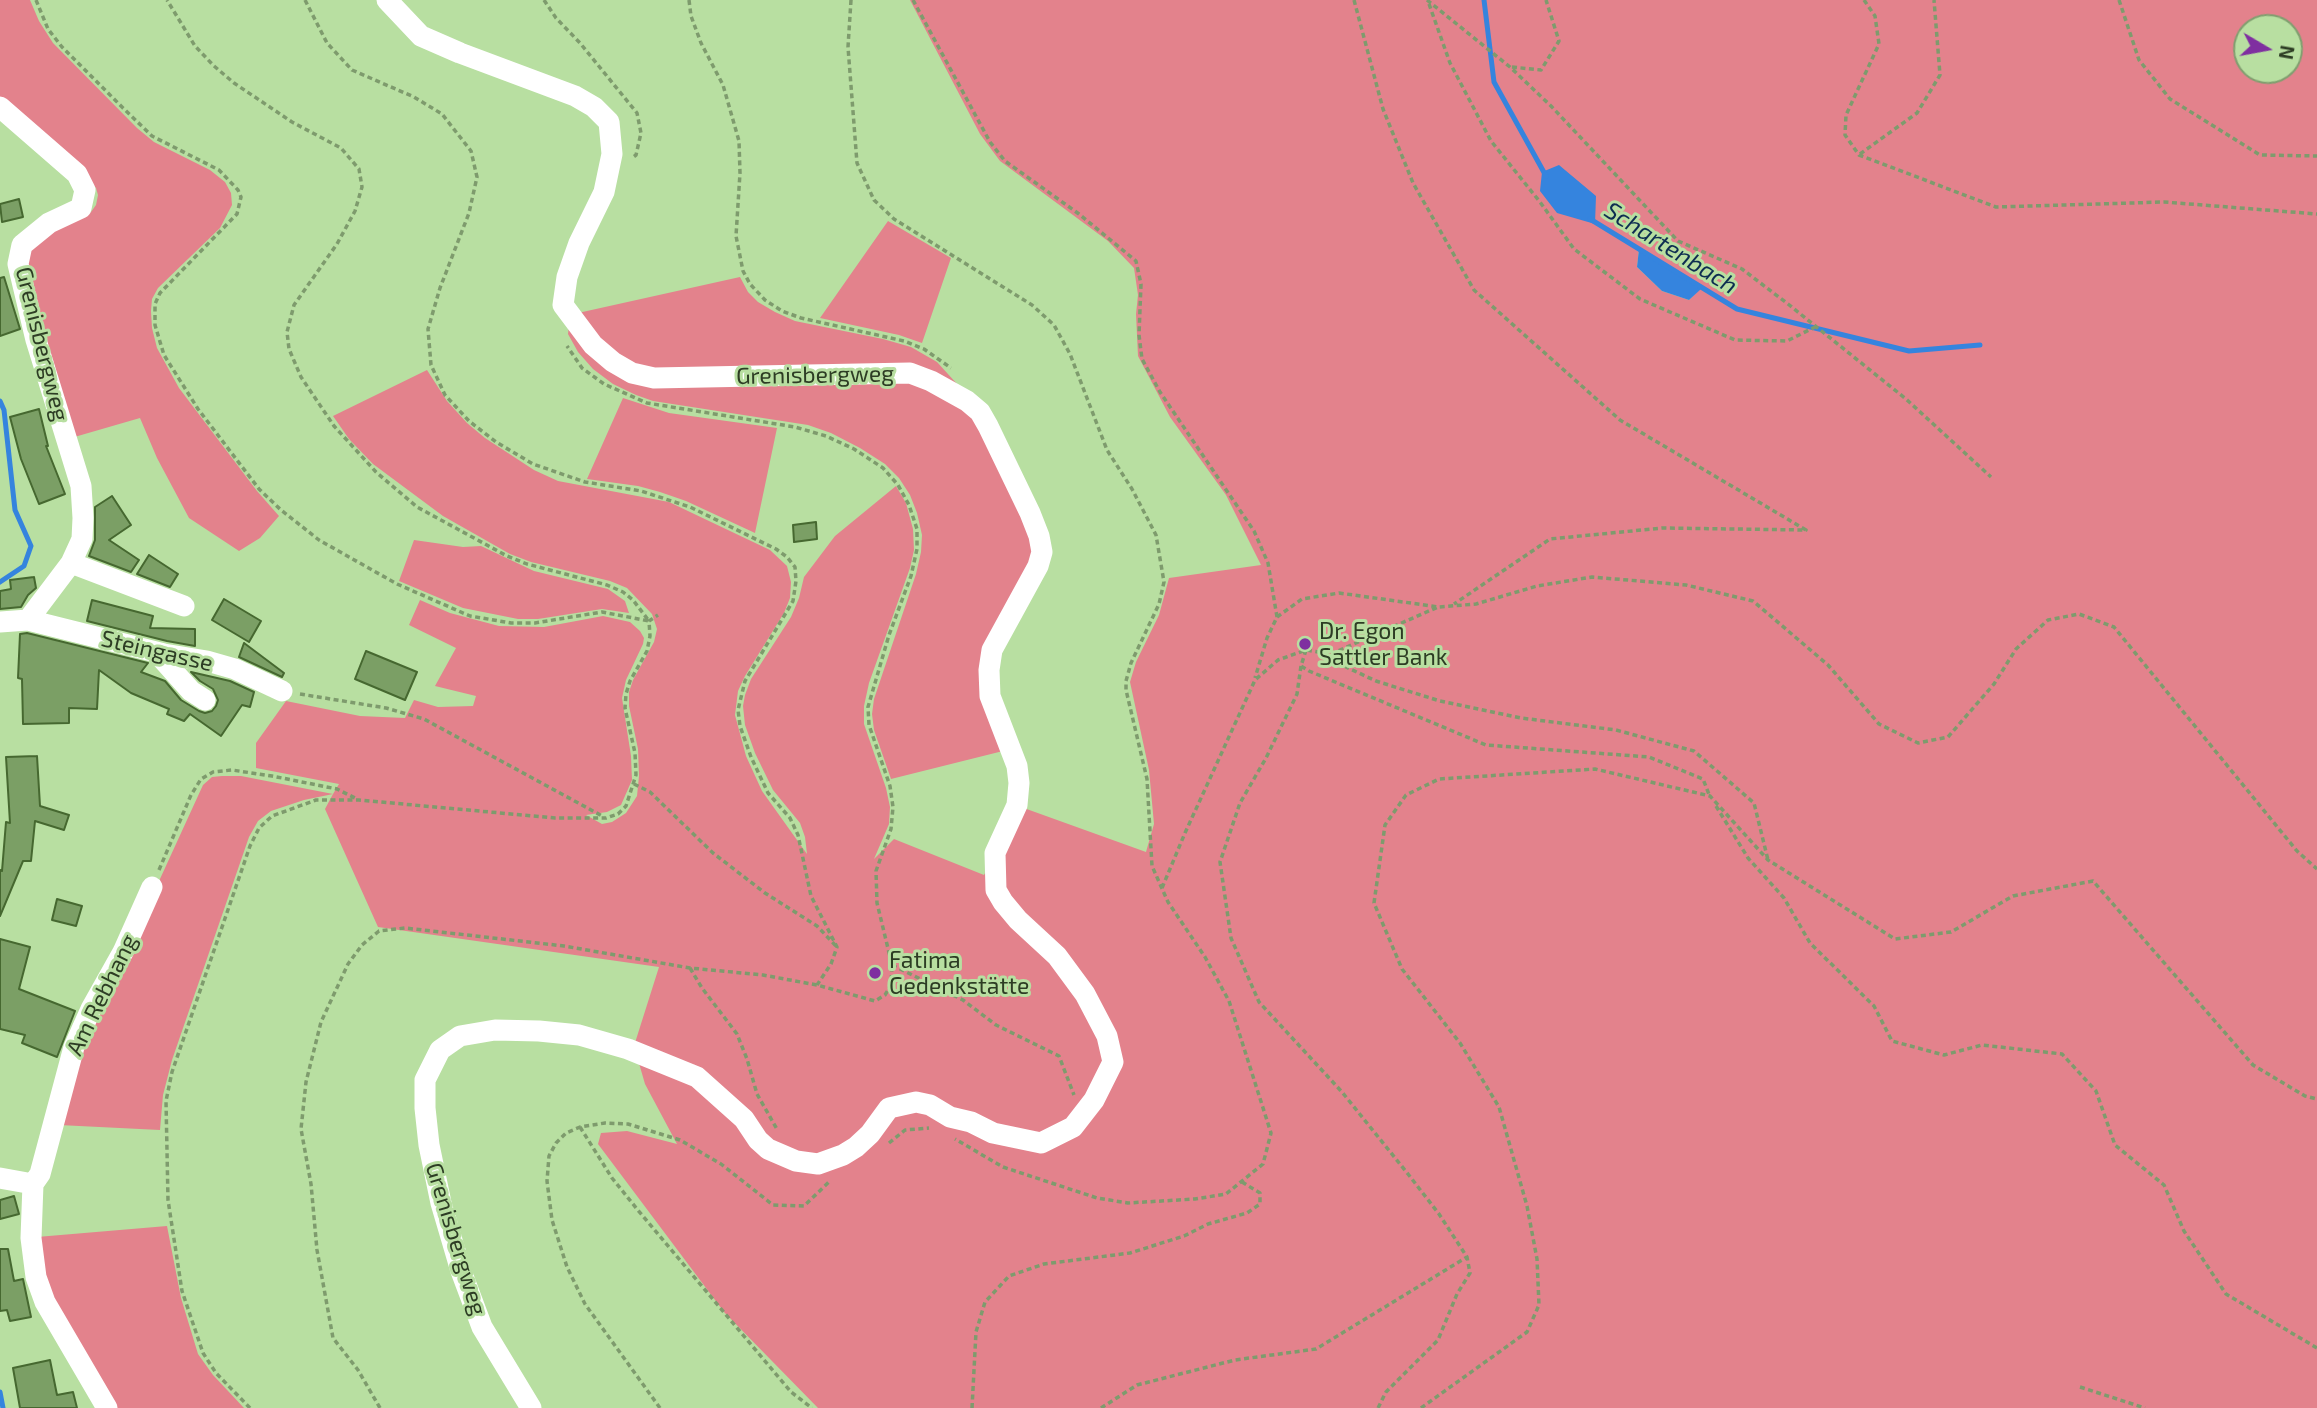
<!DOCTYPE html>
<meta charset="utf-8">
<style>
body{margin:0}
#map{position:relative;width:2317px;height:1408px;overflow:hidden;background:#b8dfa1;font-family:"Exo 2",sans-serif}
canvas{display:block}
.north{position:absolute;left:2233px;top:14px;width:70px;height:70px;box-sizing:border-box;background:#b8dfa1;border:2px solid #809e6f;border-radius:50%;rotate:100deg;font-size:19px;font-weight:700;line-height:28px;text-align:center;color:#2d3d24}
.north::after{content:'';display:block;margin:auto;width:24px;height:32px;background:#7f2fa0;clip-path:polygon(50% 0,100% 100%,50% 72%,0 100%)}
</style>
<div id="map">
<canvas width="2317" height="1408"></canvas>
<div class="north">N</div>
</div>
<script>
const context = document.querySelector('canvas').getContext('2d');
context.lineJoin = 'round';
function fill(path, color) {
  context.fillStyle = color;
  context.fill(path, 'evenodd');
}
function toPath(rows) {
  const path = new Path2D();
  for (const r of rows) {
    path.moveTo(r[0], r[1]);
    for (let i = 2; i < r.length; i += 2) path.lineTo(r[i], r[i + 1]);
  }
  return path;
}
function stroke(path, color, width, dash) {
  context.strokeStyle = color;
  context.lineWidth = width;
  context.lineCap = dash ? 'butt' : 'round';
  context.setLineDash(dash || []);
  context.stroke(path);
}
function write(font, color, halo, rows, align = 'center') {
  context.font = font + ' "Exo 2",sans-serif';
  context.lineWidth = 6;
  context.setLineDash([]);
  context.textBaseline = 'middle';
  context.strokeStyle = halo;
  context.fillStyle = color;
  for (const [text, x, y, turn = 0] of rows) {
    context.save();
    context.translate(x, y);
    context.rotate((+turn || 0) * Math.PI / 180);
    context.textAlign = isNaN(turn) ? turn : align;
    if (halo) context.strokeText(text, 0, 0);
    context.fillText(text, 0, 0);
    context.restore();
  }
}
fill(toPath([
 [0,0,30,0,39,21,53,43,137,128,154,142,210,170,225,182,231,193,232,205,220,228,158,288,152,299,151,311,152,328,157,348,179,388,257,491,279,516,260,538,239,551,189,518,157,458,140,418,71,438,26,265,30,245,46,230,91,212,96,205,98,195,96,188,86,177,0,100],
 [910,0,2317,0,2317,1408,818,1408,724,1312,598,1144,601,1133,627,1131,677,1144,645,1084,634,1046,659,967,378,927,325,809,333,794,304,800,271,811,258,821,249,837,172,1060,163,1095,160,1130,59,1125,73,1069,203,785,212,777,222,776,241,776,333,794,339,784,256,768,256,743,286,701,360,716,405,718,414,700,438,707,473,706,476,696,435,686,456,648,409,625,420,600,450,613,499,626,544,627,603,616,630,622,640,631,644,638,643,644,626,680,622,698,631,756,632,780,621,805,607,812,586,815,602,824,612,822,626,813,637,796,639,776,638,749,629,706,629,692,633,680,654,642,657,629,652,614,627,588,610,581,531,562,510,554,443,516,373,464,349,439,333,416,427,370,447,401,467,423,485,438,534,470,558,481,669,502,770,550,787,566,791,582,790,598,784,613,745,676,738,691,735,715,746,756,762,791,807,854,805,837,800,823,773,790,755,753,745,725,743,706,745,695,751,679,791,617,799,598,804,577,835,536,896,486,906,503,913,529,914,550,910,568,869,683,864,706,864,724,886,788,890,807,889,824,874,859,894,839,984,875,1021,807,1146,852,1154,824,1149,770,1130,682,1136,662,1159,615,1169,578,1261,565,1226,495,1170,417,1138,356,1136,314,1138,295,1134,268,1108,241,1000,161,980,134],
 [2247,28,2289,28,2289,70,2247,70],
 [1639,250,1700,289,1689,300,1662,291,1637,267],
 [888,221,951,258,922,343,899,335,820,318],
 [740,277,748,292,758,302,775,312,795,321,883,339,911,347,937,362,958,385,924,373,642,370,609,353,578,313],
 [569,326,621,374,910,378,968,410,991,442,1036,554,992,642,1007,750,891,779,874,730,872,714,874,699,916,574,921,552,922,535,917,513,910,495,899,478,885,464,860,448,831,433,808,425,653,401,636,395,613,384,593,369,578,352,568,334],
 [623,398,669,413,777,428,755,533,686,501,660,492,638,486,587,479],
 [414,540,463,547,481,546,534,571,608,589,625,601,629,613,602,609,538,619,518,619,463,608,399,581],
 [167,1226,181,1298,198,1354,213,1375,244,1408,112,1408,46,1289,37,1237]
]), '#e3828c');
fill(toPath([
 [1559,165,1596,196,1595,224,1557,213,1540,191,1542,172],
 [1639,249,1701,289,1689,300,1662,291,1637,267]
]), '#3584de');
stroke(toPath([
 [1484,0,1494,82,1546,176],
 [1590,219,1737,309,1909,351,1980,345],
 [0,401,4,410,15,510,31,546,24,566,0,582],
 [0,1392,3,1408]
]), '#3584de', 5);
const building = toPath([
 [19,199,23,217,2,222,0,204,19,199],
 [4,277,20,329,0,336,0,278,4,277],
 [39,409,48,446,46,446,65,494,39,504,21,459,10,417,39,409],
 [112,496,131,525,109,540,139,560,131,572,89,556,95,540,95,507,112,496],
 [816,522,817,539,794,542,793,525,816,522],
 [149,555,178,574,170,587,137,574,149,555],
 [34,577,36,588,28,595,21,607,0,609,0,591,11,589,10,580,34,577],
 [224,599,261,621,249,642,212,620,224,599],
 [92,600,153,616,150,628,195,629,195,646,167,641,87,621,92,600],
 [27,633,148,663,141,672,165,681,181,700,199,711,205,713,212,711,216,706,218,700,213,689,200,681,191,672,230,681,254,692,250,707,242,705,221,736,190,714,184,721,167,714,169,709,131,693,99,670,97,709,69,708,69,723,23,724,22,679,18,678,20,634,27,633],
 [244,643,284,673,282,677,239,657,244,643],
 [366,651,417,672,405,700,355,679,366,651],
 [37,756,40,806,69,815,64,830,35,821,31,861,23,861,0,916,0,870,2,871,6,822,10,823,6,757,37,756],
 [57,899,82,906,76,926,52,920,57,899],
 [0,939,30,947,19,989,75,1011,57,1057,22,1043,25,1035,0,1029,0,939],
 [14,1196,19,1214,0,1219,0,1200,14,1196],
 [0,1249,8,1249,14,1281,23,1279,31,1317,10,1321,7,1310,0,1311,0,1249],
 [50,1360,57,1395,73,1392,77,1408,20,1408,13,1368,50,1360]
]);
fill(building, '#7b9f65');
stroke(building, '#466830', 2);
stroke(toPath([
 [36,0,48,29,62,47,123,108,152,136,219,170,238,190,241,197,237,214,160,293,155,304,155,325,164,355,198,409,259,489,281,510,319,540,397,584,470,616,511,623,535,623,602,612,649,621,633,600,623,592,607,585,527,564,507,556,417,507,376,472,334,426,301,377,289,349,287,332,294,305,337,244,355,211,362,187,359,169,341,148,292,122,234,83,214,66,195,46,167,0],
 [305,0,327,43,352,70,414,97,442,114,471,151,477,177,469,213,440,288,428,329,431,365,445,395,469,421,496,442,533,464,585,482,641,491,690,507,776,549,787,557,795,567,796,581,793,601,745,681,738,710,740,726,751,757,768,793,790,818,798,835,811,896,837,947,831,964,817,985],
 [544,0,556,18,580,43,637,113,641,133,636,155,632,158],
 [689,0,691,16,701,43,723,85,739,141,740,173,736,236,743,271,750,284,765,300,782,311,801,318,904,341,924,349,951,368],
 [851,0,848,47,857,163,874,200,894,219,1032,305,1054,325,1070,354,1107,450,1132,489,1156,535,1164,582,1159,604,1131,663,1126,681,1126,690,1147,779,1152,866,1168,902,1205,957,1229,1001,1271,1133,1263,1164,1226,1194,1195,1199,1128,1203,1097,1198,1003,1167,955,1139],
 [913,0,990,142,1005,161,1079,214,1136,261,1141,284,1139,335,1142,359,1160,392,1254,531,1268,563,1277,617,1267,638,1255,678],
 [1354,0,1383,109,1413,183,1474,290,1620,420,1806,530,1662,528,1550,539,1454,604],
 [1427,0,1510,67,1551,106,1678,241,1742,269,1788,304,1906,399,1991,477],
 [1864,0,1875,16,1879,44,1846,115,1845,135,1859,155,1996,207,2164,202,2317,214],
 [2119,0,2139,60,2170,99,2260,155,2317,156],
 [1429,4,1450,63,1491,141,1540,202,1574,249,1640,299,1735,340,1787,341,1815,327],
 [1512,67,1541,70,1559,41,1546,0],
 [1860,154,1917,113,1940,75,1934,0],
 [1277,617,1302,599,1339,593,1439,607,1476,604,1537,586,1592,577,1686,585,1753,601,1828,665,1879,724,1918,743,1948,737,1994,684,2016,649,2048,620,2079,614,2114,627,2297,851,2317,869],
 [1306,650,1301,666,1309,671,1486,745,1649,757,1703,779,1710,797],
 [1331,654,1438,607],
 [1301,666,1297,694,1266,758,1240,803,1220,862,1231,938,1259,1002,1342,1092,1408,1174,1439,1214,1467,1257,1470,1273,1457,1294,1438,1340,1386,1392,1378,1408],
 [300,694,386,708,424,719,604,817],
 [634,784,650,792,713,853,765,893,817,926,836,946],
 [1716,806,1748,858,1784,898,1810,943,1874,1006,1892,1041,1944,1055,1982,1045,2062,1054,2096,1091,2115,1145,2164,1185,2184,1231,2226,1294,2317,1348],
 [159,870,191,795,201,779,213,772,232,770,272,776,337,789,357,799],
 [1162,888,1185,833,1255,680,1278,660,1306,650,1331,654,1346,667,1376,681,1440,701,1521,718,1616,730,1694,751,1754,803,1768,860],
 [892,965,963,1000,996,1025,1059,1056,1074,1095],
 [690,968,702,988,737,1034,747,1059,757,1094,778,1131],
 [580,1127,612,1178,637,1209,791,1392,812,1408],
 [889,1143,905,1130,929,1128],
 [2080,1387,2145,1408],
 [250,1408,216,1373,203,1353,182,1291,168,1200,166,1101,172,1072,250,846,259,828,272,816,316,800,359,800,555,818,606,818,618,814,626,806,636,775,635,753,625,708,626,694,630,681,647,651,650,636,649,621,658,615],
 [380,1408,358,1370,333,1338,317,1250,311,1184,301,1129,306,1082,321,1022,348,964,362,945,379,931,405,928,564,946,690,968,763,975,817,985,875,1001,885,995,891,985,892,965,877,903,876,871,891,829,893,807,890,786,869,725,868,707,889,635,911,576,917,549,917,529,909,505,898,485,883,468,854,449,826,436,795,427,647,403,604,384,582,368,567,346],
 [660,1408,585,1304,567,1267,552,1220,547,1181,549,1156,556,1143,566,1133,580,1127,605,1123,628,1124,680,1140,721,1164,773,1205,804,1206,830,1181],
 [972,1408,976,1332,985,1302,1009,1276,1044,1264,1130,1253,1184,1236,1208,1224,1247,1213,1260,1204,1260,1193,1242,1182],
 [1101,1408,1137,1385,1235,1360,1316,1349,1467,1257],
 [1421,1408,1527,1332,1539,1305,1537,1259,1527,1206,1499,1107,1460,1043,1402,969,1374,903,1385,825,1406,795,1439,779,1595,769,1710,796,1768,860,1895,939,1951,932,2013,896,2093,881,2253,1065,2305,1096,2317,1099]
]), '#7e9b6d', 3.5, [5, 3.5]);
stroke(toPath([
 [387,0,421,36,460,53,575,96,594,107,609,122,612,154,604,192,579,243,567,277,563,305,593,345,613,362,632,373,654,378,910,373,931,381,967,401,980,412,988,426,1030,513,1039,536,1042,552,1038,566,992,650,989,670,990,696,1017,766,1019,783,1017,805,995,853,996,890,1003,902,1018,920,1057,956,1085,994,1107,1036,1113,1062,1094,1100,1073,1127,1041,1143,993,1133,971,1122,950,1117,930,1105,916,1102,889,1108,870,1134,856,1147,843,1155,818,1164,796,1161,768,1149,758,1140,744,1119,697,1077,628,1049,579,1035,539,1031,495,1030,460,1036,440,1050,425,1080,425,1108,429,1145,441,1203,461,1271,482,1327,531,1408],
 [0,107,77,174,85,190,81,208,49,223,22,245,18,264,36,340,81,486,83,518,82,539,71,563,28,620],
 [71,563,184,606],
 [0,622,28,620,164,654,207,661,235,669,282,691],
 [156,652,191,691,205,700],
 [0,1178,33,1184,40,1174,74,1047,91,1009,123,952,152,887],
 [33,1184,31,1238,36,1277,45,1302,107,1408]
]), '#fff', 21);
for (const [x, y, r, color] of [
 [1305,644,7,"#7f2fa0"],
 [875,973,7,"#7f2fa0"]
]) {
  const dot = new Path2D();
  dot.arc(x, y, r, 0, 2 * Math.PI);
  context.fillStyle = color;
  context.fill(dot);
  stroke(dot, '#b8dfa1', 2.5);
}
write('23px', '#2d3d24', '#b8dfa1', [
 ["Grenisbergweg",42,344,76],
 ["Grenisbergweg",815,375,-1],
 ["Steingasse",157,651,13],
 ["Am Rebhang",102,995,-64],
 ["Grenisbergweg",456,1239,73]
]);
write('23px', '#2d3d24', '#b8dfa1', [
 ["Dr. Egon",1319,631],
 ["Sattler Bank",1319,657],
 ["Fatima",889,960],
 ["Gedenkstätte",889,986]
], 'left');
write('italic 24px', '#0e2d51', '#b8dfa1', [
 ["Schartenbach",1671,248,32]
]);
</script>
